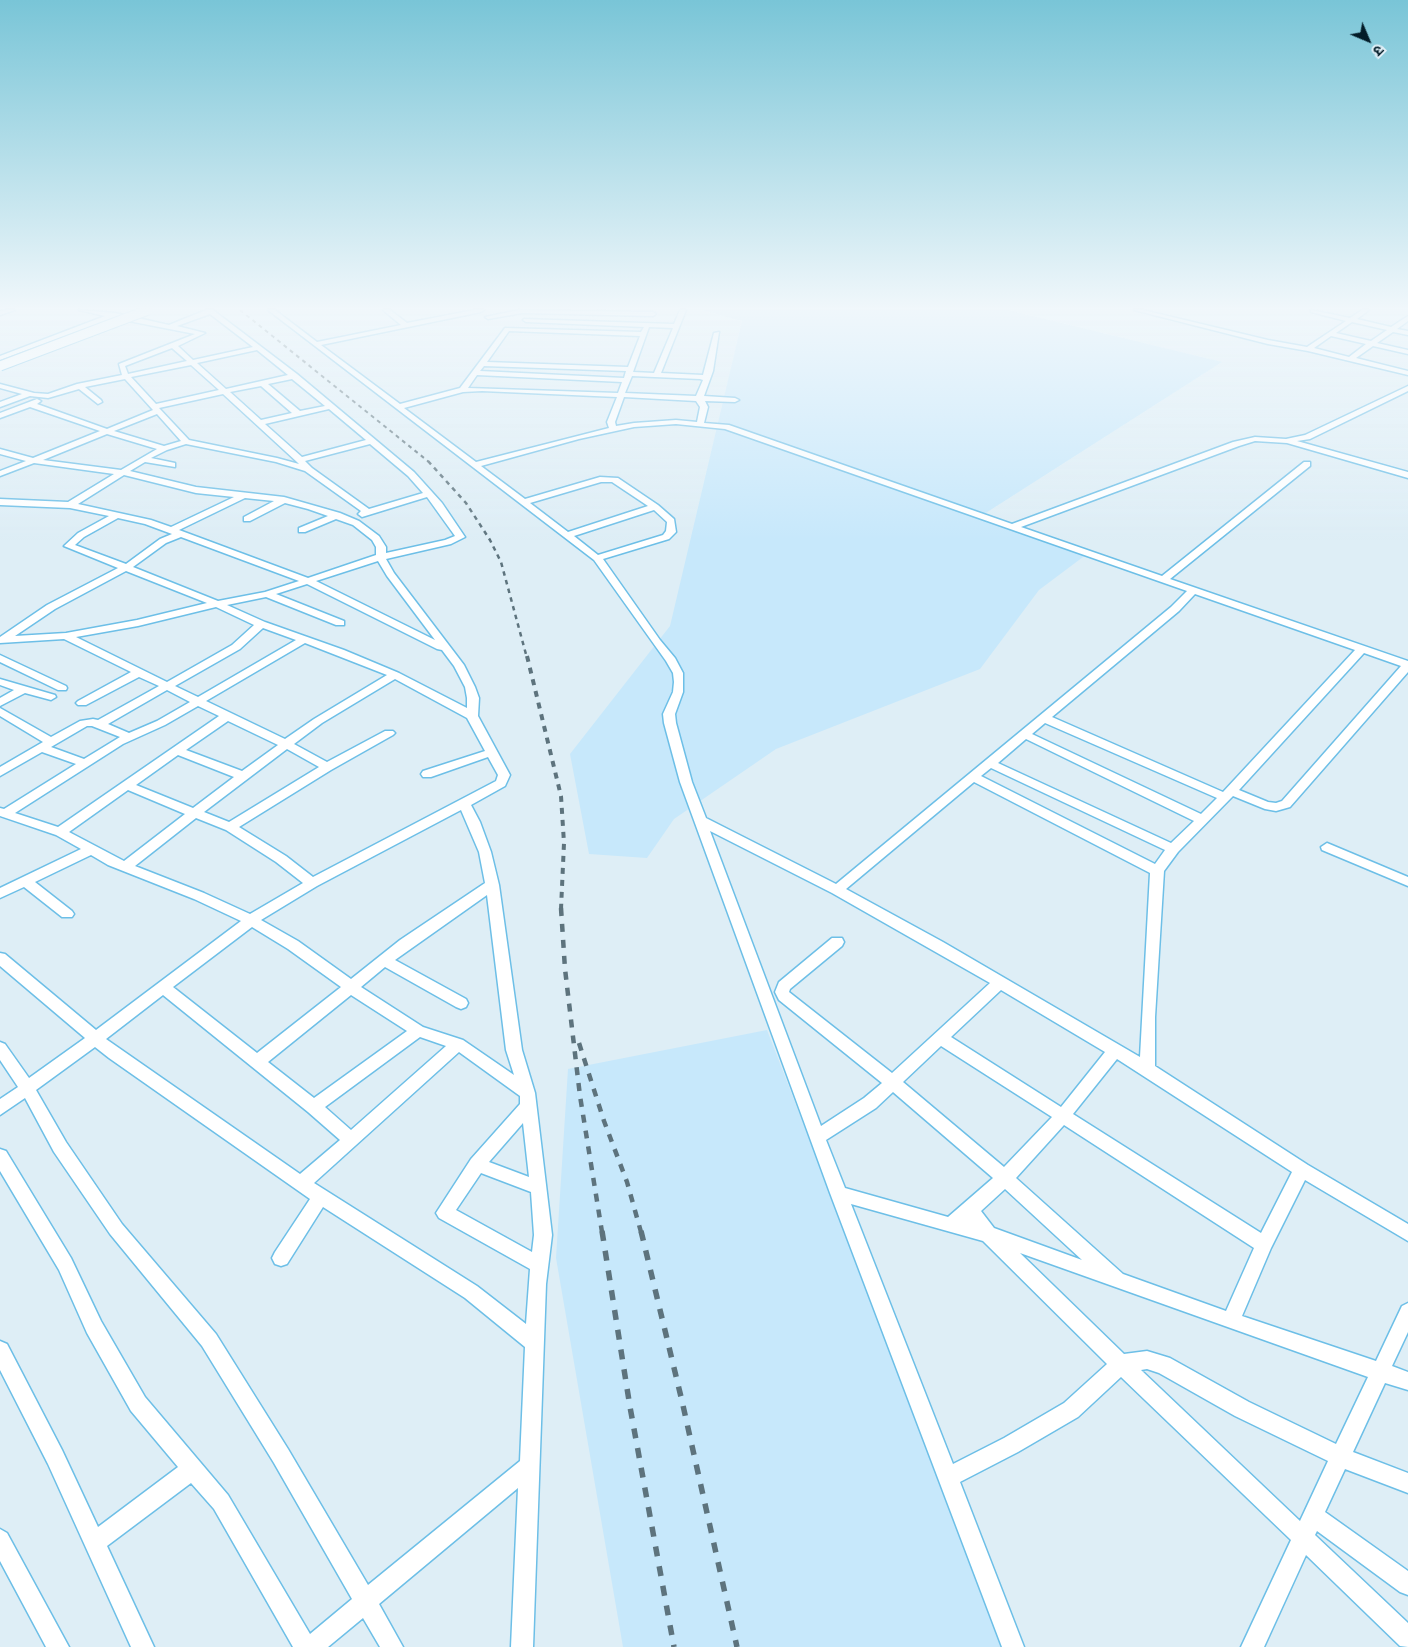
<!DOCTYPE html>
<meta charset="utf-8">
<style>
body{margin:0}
#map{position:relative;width:1408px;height:1647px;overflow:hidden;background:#deeef6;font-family:"Roboto Serif","Noto Sans Devanagari",serif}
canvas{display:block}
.north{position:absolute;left:1343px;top:15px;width:50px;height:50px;-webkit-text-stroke:4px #deeef6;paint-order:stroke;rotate:135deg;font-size:14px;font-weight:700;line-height:20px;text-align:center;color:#021c28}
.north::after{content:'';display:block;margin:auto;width:18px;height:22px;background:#021c28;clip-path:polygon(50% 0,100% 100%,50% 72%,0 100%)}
</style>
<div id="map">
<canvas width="1408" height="1647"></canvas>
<div class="north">उ</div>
</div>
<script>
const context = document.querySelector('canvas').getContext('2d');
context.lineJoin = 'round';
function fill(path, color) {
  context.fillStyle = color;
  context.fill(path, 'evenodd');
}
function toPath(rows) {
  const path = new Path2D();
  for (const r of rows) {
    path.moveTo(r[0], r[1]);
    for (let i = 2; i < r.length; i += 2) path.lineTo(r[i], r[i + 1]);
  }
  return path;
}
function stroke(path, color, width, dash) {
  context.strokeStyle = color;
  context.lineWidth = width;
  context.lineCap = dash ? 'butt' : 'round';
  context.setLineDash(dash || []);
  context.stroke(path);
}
fill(toPath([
 [702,310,1008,310,1222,362,981,516,1087,554,1039,590,980,669,776,749,674,819,647,858,589,854,570,754,670,626,742,321],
 [767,1030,1006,1647,623,1647,556,1258,568,1069]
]), '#c7e8fb');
const minor = toPath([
 [6,310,15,310,0,315,0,311,6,310],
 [79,310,115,313,169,325,206,310,213,310,297,374,414,472,442,503,465,537,451,544,386,559,394,573,464,665,475,687,479,698,478,716,510,775,505,786,471,805,480,822,491,852,499,885,522,1050,535,1093,552,1235,546,1284,533,1647,511,1647,518,1488,379,1604,403,1647,380,1647,363,1618,328,1647,293,1647,214,1509,191,1483,107,1546,154,1647,131,1647,48,1464,0,1370,0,1341,7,1344,62,1450,98,1527,178,1467,131,1411,87,1333,59,1270,0,1171,0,1149,6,1151,71,1258,101,1321,145,1397,228,1495,310,1634,352,1599,274,1463,202,1346,110,1234,54,1152,25,1098,0,1115,0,1099,18,1087,0,1060,0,1042,5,1044,29,1078,85,1038,0,966,0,953,5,954,96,1030,241,921,194,899,108,865,91,855,35,882,72,911,74,914,72,917,62,917,24,887,0,898,0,888,81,849,56,835,0,816,0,808,4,809,76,764,42,752,0,776,0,767,43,742,0,716,0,708,51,737,80,721,93,719,98,720,159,686,139,677,86,705,78,705,76,703,78,701,131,672,64,639,0,643,0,637,47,605,118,568,64,546,78,533,109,516,70,508,0,505,0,499,68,502,114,474,34,463,0,476,0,471,26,461,0,454,0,449,33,458,100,431,30,407,0,418,0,413,37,399,41,401,37,404,107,429,153,410,125,379,85,387,101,400,102,402,98,404,79,389,48,398,30,396,0,407,0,402,22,394,0,388,0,384,34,393,48,394,77,384,122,375,119,364,195,334,113,318,0,360,0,356,105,316,79,310],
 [210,314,253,347,193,360,178,346,205,333,177,326,210,314],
 [172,348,187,361,128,374,125,366,172,348],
 [257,350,288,375,226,389,197,363,257,350],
 [191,365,219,390,156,404,131,377,191,365],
 [292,379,325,406,300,411,268,384,292,379],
 [261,386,292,413,261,420,230,392,261,386],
 [223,394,297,462,299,464,277,458,189,440,159,408,223,394],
 [329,409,366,440,302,457,265,424,329,409],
 [157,414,181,441,164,446,114,431,157,414],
 [107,434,157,449,121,470,43,460,107,434],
 [186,444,276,462,305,471,361,511,358,514,362,517,427,497,455,536,445,540,386,553,386,547,379,536,359,521,340,513,284,497,196,487,130,471,145,462,175,467,175,463,151,458,167,450,186,444],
 [370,444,408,476,423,493,369,509,312,468,305,461,370,444],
 [124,475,196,493,234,497,171,527,151,520,78,504,124,475],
 [245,498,274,501,244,517,244,521,250,521,285,503,308,509,328,516,299,528,299,532,305,532,336,519,353,525,372,540,376,547,376,555,308,578,179,530,245,498],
 [118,518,145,524,172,534,160,539,126,564,75,545,84,537,118,518],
 [181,537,299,581,265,592,218,601,133,567,166,543,181,537],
 [378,561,387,576,435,640,316,581,378,561],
 [126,571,207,603,137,620,66,633,15,636,55,609,126,571],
 [307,584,437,649,442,650,454,666,465,687,467,698,467,708,399,673,344,650,265,622,227,605,266,597,336,625,344,625,344,621,276,594,307,584],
 [216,607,254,625,232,645,167,682,76,637,138,626,216,607],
 [263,628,296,640,198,697,175,686,240,649,263,628],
 [305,643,387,675,314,719,285,739,206,701,305,643],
 [395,679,467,718,485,751,423,771,421,774,423,777,431,777,488,757,498,775,496,781,313,877,286,856,239,827,331,770,393,735,395,733,393,731,385,731,327,762,294,744,322,723,395,679],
 [167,690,190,702,157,721,129,733,108,724,167,690],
 [198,706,219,716,58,827,15,813,123,744,165,725,198,706],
 [228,721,278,745,242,771,186,750,228,721],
 [87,726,92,726,120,737,84,759,51,747,87,726],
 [287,749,319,767,229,822,204,812,287,749],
 [178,755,234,777,193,808,136,785,178,755],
 [128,790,185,814,124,861,69,832,128,790],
 [461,810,479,852,485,883,400,940,351,979,298,941,261,920,317,886,461,810],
 [196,818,226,830,276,862,303,883,250,914,204,893,135,866,196,818],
 [487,895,506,1050,514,1075,463,1040,423,1027,361,987,385,967,456,1007,461,1009,466,1007,468,1003,466,999,395,960,487,895],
 [252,927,288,949,341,987,257,1053,173,987,252,927],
 [163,995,308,1112,340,1140,300,1174,106,1039,163,995],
 [351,995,407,1031,314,1098,268,1062,351,995],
 [420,1037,446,1046,351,1130,325,1107,420,1037],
 [95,1047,109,1058,310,1199,275,1252,272,1258,275,1264,281,1266,287,1264,323,1207,465,1298,525,1347,520,1461,368,1585,288,1449,216,1334,122,1224,66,1142,36,1090,95,1047],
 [459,1052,520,1096,520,1104,471,1159,436,1213,439,1218,530,1269,526,1324,477,1286,314,1183,459,1052],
 [523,1123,529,1177,489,1162,523,1123],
 [481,1173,531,1192,534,1235,532,1252,456,1210,481,1173],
 [268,310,275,310,317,342,401,325,383,310,390,310,407,323,474,310,484,310,481,312,321,345,400,404,460,388,505,328,641,332,644,327,526,322,523,320,524,319,674,324,680,310,686,310,661,373,703,375,714,333,719,332,713,371,704,396,735,398,739,400,735,402,705,401,708,407,704,423,729,425,1012,524,1233,442,1255,437,1286,439,1305,435,1408,386,1408,391,1310,439,1297,441,1408,472,1408,478,1287,443,1255,441,1239,446,1021,527,1162,576,1304,462,1310,462,1310,466,1170,579,1408,661,1408,672,1290,807,1276,811,1265,809,1233,796,1178,852,1164,871,1155,1017,1155,1066,1308,1165,1408,1224,1408,1241,1305,1180,1271,1248,1242,1316,1376,1361,1402,1306,1408,1303,1408,1332,1392,1366,1408,1372,1408,1390,1385,1383,1353,1452,1408,1473,1408,1493,1345,1469,1325,1512,1408,1571,1408,1595,1400,1592,1317,1531,1315,1535,1408,1623,1408,1647,1400,1646,1306,1555,1264,1647,1241,1647,1291,1540,1121,1377,1078,1417,1018,1452,960,1482,1024,1647,1002,1647,830,1193,680,782,664,723,663,714,673,692,674,682,673,673,666,661,594,560,268,310],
 [649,327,673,328,654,373,633,372,649,327],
 [509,331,640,336,628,367,487,362,509,331],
 [484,366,626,371,624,378,480,371,484,366],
 [477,375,622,382,618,393,468,388,477,375],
 [632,376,700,379,703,380,696,396,625,393,632,376],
 [482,391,617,397,607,422,609,428,476,462,404,408,463,392,482,391],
 [624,397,696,401,700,407,697,422,676,420,634,423,616,426,615,422,624,397],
 [676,424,725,429,1187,591,1171,607,836,884,706,818,692,782,676,723,675,714,683,692,683,673,675,658,660,640,603,559,669,539,676,532,674,519,658,505,618,478,600,477,525,499,481,466,579,439,634,427,676,424],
 [601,482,612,482,648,506,568,532,530,503,601,482],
 [654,510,667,522,666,531,663,535,598,555,574,536,654,510],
 [1195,594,1355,650,1223,792,1052,717,1179,611,1195,594],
 [1364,653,1401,666,1282,801,1276,803,1268,802,1239,790,1364,653],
 [1045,723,1217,798,1201,814,1032,734,1045,723],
 [1026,739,1194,821,1171,843,998,763,1026,739],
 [991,768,1165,850,1155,864,981,776,991,768],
 [974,782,1150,873,1140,1057,943,942,846,889,974,782],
 [710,831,832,893,990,983,892,1073,789,992,790,989,842,946,844,942,842,938,832,938,779,982,775,992,779,1000,882,1083,864,1098,821,1126,710,831],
 [1001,990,1105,1052,1061,1107,951,1037,1001,990],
 [941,1046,1052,1117,1004,1167,903,1082,941,1046],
 [1117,1059,1292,1172,1261,1233,1073,1114,1117,1059],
 [893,1092,993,1178,948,1217,845,1188,826,1140,876,1108,893,1092],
 [1064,1125,1254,1248,1226,1311,1123,1274,1016,1178,1064,1125],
 [1005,1189,1082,1260,994,1228,981,1211,1005,1189],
 [851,1204,983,1241,1107,1364,1064,1403,1004,1438,953,1464,851,1204],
 [1020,1253,1368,1377,1336,1444,1249,1402,1170,1358,1147,1351,1124,1354,1020,1253],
 [1147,1369,1159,1373,1235,1416,1328,1461,1300,1521,1141,1370,1147,1369],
 [519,310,653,312,656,314,653,316,522,313,488,319,485,317,519,310],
 [1134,310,1143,310,1268,340,1307,347,1346,321,1311,312,1311,310,1350,318,1362,310,1369,310,1357,319,1391,327,1408,316,1408,321,1397,329,1408,331,1408,335,1393,332,1377,343,1408,350,1408,354,1373,346,1356,358,1408,371,1408,375,1308,351,1268,344,1134,310],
 [1352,322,1387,330,1371,341,1336,333,1352,322],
 [1331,336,1366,344,1349,357,1314,348,1331,336],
 [0,655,66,686,67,688,66,690,58,690,0,662,0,655],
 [0,679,55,695,56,697,51,700,25,693,0,706,0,698,14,690,0,685,0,679],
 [1327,843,1408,877,1408,886,1322,850,1321,847,1327,843],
 [0,1529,7,1533,69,1647,46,1647,0,1561,0,1529]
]);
stroke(minor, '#6dbfe7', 3);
fill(minor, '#fff');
stroke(toPath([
 [240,310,429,462]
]), '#5d737d', 2, [4, 4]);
stroke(toPath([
 [428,461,466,503,490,540,501,562,527,658]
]), '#5d737d', 2.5, [4.5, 4.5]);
stroke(toPath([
 [527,656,561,796,564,843,561,909]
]), '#5d737d', 4, [6, 6]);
stroke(toPath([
 [561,908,565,969,580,1096,602,1232],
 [579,1043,604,1121,627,1182,641,1232]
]), '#5d737d', 4.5, [8, 8]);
stroke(toPath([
 [602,1231,630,1407,674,1647],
 [641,1231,682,1401,737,1647]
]), '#5d737d', 5.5, [10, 10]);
const majorBridge = toPath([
 [0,366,148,310]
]);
stroke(majorBridge, '#6dbfe7', 11, []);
stroke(majorBridge, '#fff', 9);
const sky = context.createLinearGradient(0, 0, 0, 540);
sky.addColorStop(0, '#79c5d7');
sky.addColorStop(0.57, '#f0f7fb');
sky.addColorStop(1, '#f0f7fb00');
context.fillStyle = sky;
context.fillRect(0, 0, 1408, 540);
</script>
